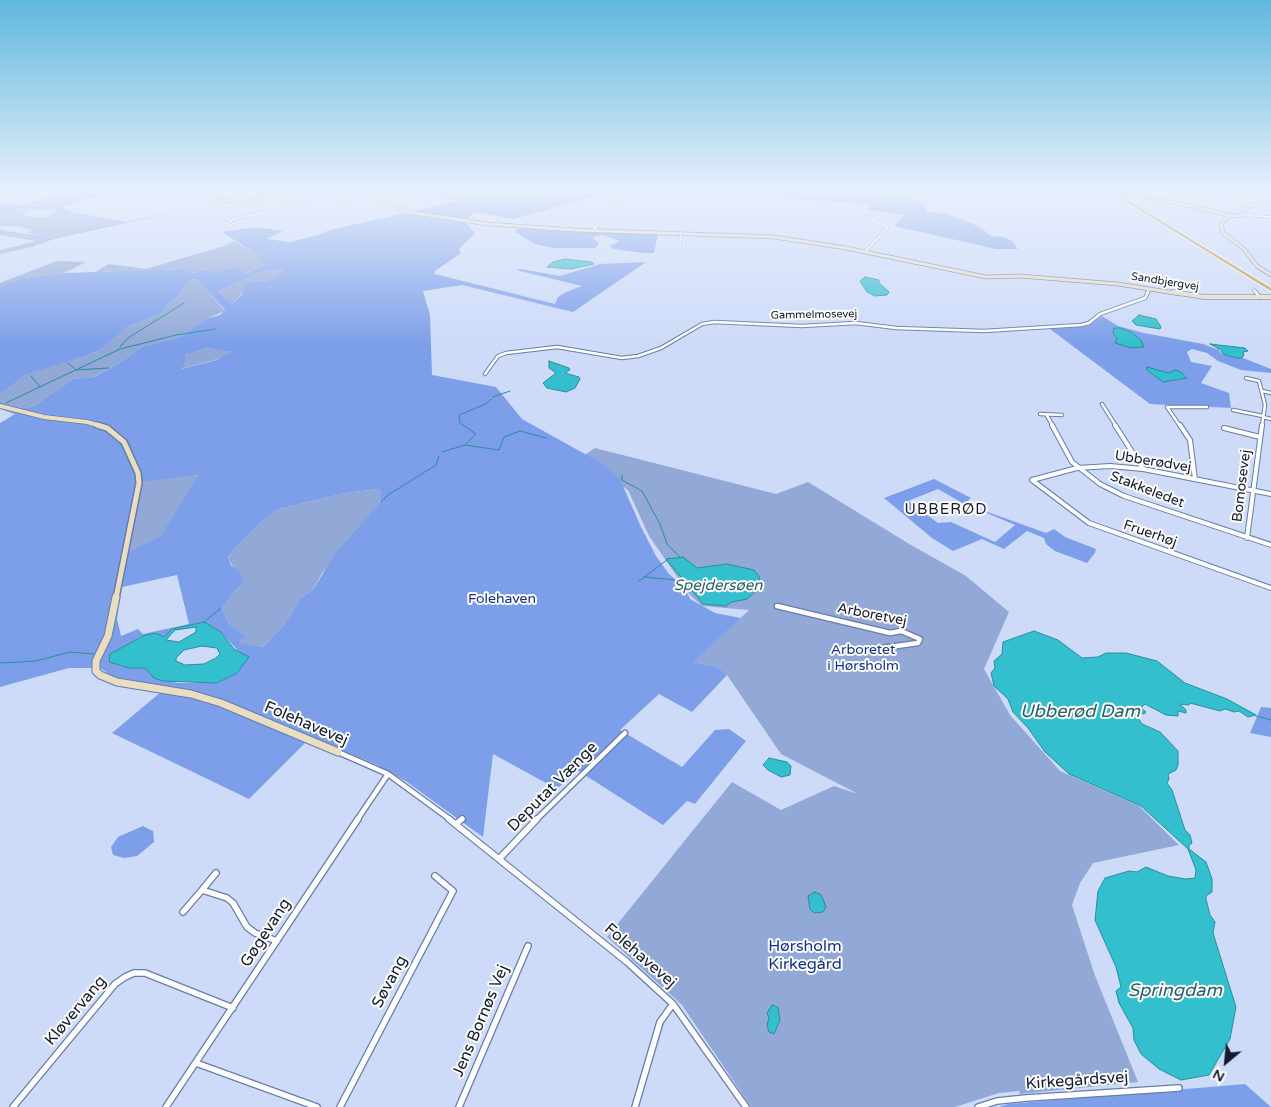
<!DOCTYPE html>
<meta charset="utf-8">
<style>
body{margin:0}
#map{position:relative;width:1271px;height:1107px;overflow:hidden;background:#cddbf9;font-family:"Varela Round",sans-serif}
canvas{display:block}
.north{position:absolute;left:1201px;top:1037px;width:50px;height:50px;-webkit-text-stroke:4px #fcfcfc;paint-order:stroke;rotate:208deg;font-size:14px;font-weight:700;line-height:20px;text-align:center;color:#131b2c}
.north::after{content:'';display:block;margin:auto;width:18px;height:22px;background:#131b2c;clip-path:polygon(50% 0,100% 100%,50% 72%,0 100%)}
</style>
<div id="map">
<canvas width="1271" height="1107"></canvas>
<div class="north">N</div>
</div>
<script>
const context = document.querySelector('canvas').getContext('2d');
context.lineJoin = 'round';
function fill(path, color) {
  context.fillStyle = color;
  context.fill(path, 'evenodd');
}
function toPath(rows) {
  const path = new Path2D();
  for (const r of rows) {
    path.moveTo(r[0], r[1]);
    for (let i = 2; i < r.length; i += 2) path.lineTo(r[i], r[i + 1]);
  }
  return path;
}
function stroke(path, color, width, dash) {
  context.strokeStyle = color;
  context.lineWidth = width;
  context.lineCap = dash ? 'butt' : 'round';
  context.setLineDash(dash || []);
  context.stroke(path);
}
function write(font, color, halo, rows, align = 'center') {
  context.font = font + ' "Varela Round",sans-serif';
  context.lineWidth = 4;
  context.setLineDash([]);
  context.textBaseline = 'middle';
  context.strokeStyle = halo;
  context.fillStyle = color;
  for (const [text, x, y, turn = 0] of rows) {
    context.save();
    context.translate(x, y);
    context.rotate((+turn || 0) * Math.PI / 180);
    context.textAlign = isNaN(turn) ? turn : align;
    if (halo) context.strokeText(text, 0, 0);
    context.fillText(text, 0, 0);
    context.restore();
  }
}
fill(toPath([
 [469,190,464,197,458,201,421,191],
 [77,192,98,194,56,210,32,210,24,212,25,216,49,219,64,213,114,223,51,238,27,233,32,230,17,226,0,226,0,214,51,207,25,207,56,200,44,199],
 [6,233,49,240,60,237,32,247,0,254,0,250,36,241,0,235],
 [234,241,259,256,264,265,246,273,233,267,216,272,206,269,194,273,185,269,95,272,109,264,146,269,224,246],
 [57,261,86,262,64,273,23,278,0,286,0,283],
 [285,269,280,274,265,282,254,280,232,304,219,291,261,272],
 [193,279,197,280,225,311,206,319,182,336,142,347,118,364,93,377,73,379,34,406,22,408,4,404,0,400,0,395,27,374,39,369,82,357,100,350,129,326,163,313,165,306,178,296,188,281],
 [207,348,233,352,225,357,181,369,186,359,185,355],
 [595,448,776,494,808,482,911,545,966,576,1009,612,984,669,1010,715,1060,771,1139,806,1179,845,1093,863,1080,883,1072,905,1094,973,1138,1082,1020,1094,1019,1091,999,1093,955,1107,751,1107,682,1005,607,937,732,782,781,810,834,786,858,794,781,754,727,675,718,667,694,662,749,610,702,606,689,594,649,536,628,490,583,456],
 [200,475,160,538,128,553,142,481],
 [379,489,381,493,381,502,322,573,313,590,300,599,284,625,263,647,241,644,239,641,245,637,230,625,221,608,244,581,228,559,235,548,263,520,279,509,345,493]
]), '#92a8d7');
fill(toPath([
 [469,190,608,192,514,219,475,212,465,222,475,233,459,249,461,253,435,271,435,274,555,304,558,297,566,292,582,286,516,270,521,269,560,276,600,264,646,262,573,312,462,285,423,291,430,315,432,375,496,387,522,419,601,463,620,479,641,527,656,556,669,574,685,588,690,599,715,613,741,618,694,662,718,667,727,675,692,712,659,694,620,730,682,767,715,730,729,729,746,741,695,804,687,801,663,825,577,770,557,789,493,754,483,837,407,782,375,764,311,737,249,799,112,733,168,686,113,677,100,668,69,668,0,687,0,423,15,414,0,409,0,400,4,404,22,408,34,406,73,379,94,377,118,364,142,347,182,336,206,319,220,315,225,310,197,280,193,279,188,281,178,296,165,306,163,313,129,326,100,350,82,357,27,374,0,395,0,286,23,278,64,273,185,269,194,273,206,269,216,272,233,267,242,268,240,270,247,273,264,265,259,256,222,232,256,227,283,231,267,239,290,242,318,235,330,230,458,201,464,197],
 [284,269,280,274,265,282,254,280,246,284,243,293,232,304,219,291,261,272],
 [207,348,232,352,216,360,182,369,186,359,185,355],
 [199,475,160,537,129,552,142,482],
 [379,489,381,493,381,502,334,555,313,590,300,599,284,625,263,647,241,643,239,641,246,637,230,625,221,608,244,581,239,571,231,565,228,558,235,548,263,520,279,509,345,493],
 [177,575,189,624,143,634,138,629,121,636,117,619,122,587],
 [203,622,221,632,239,652,237,673,217,683,177,683,151,674,145,668,119,666,134,641,143,636,164,637,172,629],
 [764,190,818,193,818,190,836,190,865,193,868,190,894,190,899,195,924,203,927,212,947,213,980,227,991,236,1004,237,1012,241,1018,249,996,249,894,226,904,215,868,210,870,204,798,199,796,196,765,195],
 [44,199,52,201,28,206,63,206,65,210,71,212,125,222,190,209,49,240,6,233,0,235,0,230,51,238,113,223,64,213,49,219,33,219,49,216,59,207,28,209,0,214,0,202,18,206],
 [520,228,652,234,658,234,654,253,643,253,614,249,609,246,620,241,603,235,592,237,599,243,596,248,552,248,535,244,515,232],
 [1102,316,1118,326,1144,333,1203,344,1219,350,1222,354,1243,358,1271,369,1271,373,1241,370,1218,361,1207,353,1192,349,1187,352,1191,362,1212,366,1201,383,1229,393,1231,408,1150,404,1050,329,1088,326],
 [934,479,971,498,964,504,938,489,908,501,938,523,951,522,995,542,1015,525,971,506,1046,533,1054,529,1065,537,1096,549,1095,553,1087,563,1055,551,1046,544,1044,538,1027,531,1004,549,982,539,953,551,932,538,884,498],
 [1261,707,1271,708,1271,737,1250,733],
 [143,826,153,831,154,842,137,856,124,858,113,855,111,847,118,837],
 [1245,1084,1271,1107,999,1107,1008,1104]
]), '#7d9fe9');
const water = toPath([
 [565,259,591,262,594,264,571,269,547,267,553,262,565,259],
 [865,277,879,280,879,283,889,292,887,295,875,296,867,292,860,281,865,277],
 [1139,315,1156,319,1161,327,1160,329,1136,325,1132,321,1139,315],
 [1114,328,1120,328,1131,332,1141,340,1144,347,1131,348,1115,343,1117,338,1113,333,1114,328],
 [1210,344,1245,348,1248,351,1243,352,1244,355,1242,358,1236,358,1223,354,1221,350,1210,344],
 [549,361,569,368,570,370,565,373,579,377,580,379,575,388,566,392,547,388,543,383,556,373,549,368,549,361],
 [1147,367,1169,373,1175,370,1179,371,1187,378,1163,382,1147,370,1147,367],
 [683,557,697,568,727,564,754,570,759,576,760,587,747,599,732,602,726,606,703,604,666,559,683,557],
 [204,622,221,632,234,649,249,657,237,673,217,683,163,681,154,678,145,668,129,668,109,662,110,654,143,636,155,633,164,637,172,629,204,622],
 [196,627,196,632,179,642,166,640,175,630,196,627],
 [202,646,217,648,220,654,216,658,204,664,185,665,176,661,176,658,184,650,202,646],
 [1034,631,1058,640,1082,658,1098,657,1106,653,1126,653,1157,661,1185,683,1227,699,1256,715,1248,717,1239,711,1234,712,1225,709,1220,711,1190,703,1189,705,1180,704,1186,710,1186,713,1178,711,1178,716,1166,715,1145,704,1141,708,1146,712,1144,714,1138,712,1136,709,1133,710,1142,724,1160,732,1178,751,1178,765,1176,770,1168,774,1169,779,1167,783,1172,790,1185,830,1190,835,1192,843,1189,845,1189,849,1206,862,1212,879,1212,892,1206,896,1206,899,1210,915,1215,922,1213,933,1236,1007,1230,1039,1209,1075,1181,1080,1159,1069,1141,1054,1134,1040,1133,1028,1119,1003,1116,991,1121,987,1116,967,1095,920,1098,891,1105,878,1129,871,1137,872,1146,867,1168,876,1186,879,1195,878,1196,870,1188,849,1141,806,1069,774,1045,752,1028,728,1013,712,1008,699,994,686,991,673,995,668,994,661,1002,654,1003,642,1034,631],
 [769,758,787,762,791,766,790,775,781,777,768,770,763,765,769,758],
 [814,892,820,894,823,899,826,907,823,912,814,913,810,909,808,896,814,892],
 [772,1005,778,1007,780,1020,774,1034,769,1032,767,1025,769,1018,767,1013,772,1005]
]);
fill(water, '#33bfcd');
stroke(water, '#298e9d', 1);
stroke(toPath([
 [317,193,321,190],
 [84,195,91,196],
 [93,196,106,196],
 [120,347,128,338,184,303],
 [68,363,76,370,109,368],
 [31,376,40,387],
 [493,397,510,391],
 [6,403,120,349,176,335,215,329],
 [465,445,476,434,460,423,459,415,486,404,491,399],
 [442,452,465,445,499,450,504,437,520,431,546,438],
 [622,475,622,480,642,491,660,524,667,544,680,557],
 [381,502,388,495,436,465,439,456],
 [644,577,685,581],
 [639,581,667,560],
 [204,622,221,608],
 [0,663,36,661,70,652,93,654],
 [1256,716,1271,720]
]), '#298e9d', 1);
const streetFar4 = toPath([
 [215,193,245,190],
 [313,193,318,190],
 [358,193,367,190],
 [276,195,289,205,305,203],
 [370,195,386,190],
 [345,207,353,198,366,194],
 [264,213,273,221],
 [1245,215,1271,217],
 [223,216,237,226],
 [229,220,264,213,248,198],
 [592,231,622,200,608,196,609,193,606,190],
 [680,244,681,232],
 [866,251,888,227,867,217],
 [1254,290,1257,294],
 [1147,294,1149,289]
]);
const streetFar3 = toPath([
 [1256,292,1260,298],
 [485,374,498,356,506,353,557,347,622,358,638,356,661,348,702,324,714,322,802,326,856,323,896,328,984,331,1081,325,1089,323,1100,314,1145,298,1148,292],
 [1246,378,1259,381,1265,405,1262,426],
 [1262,391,1271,393],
 [1102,404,1116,426],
 [1233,410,1263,416],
 [1040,414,1062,415],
 [1046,414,1053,426],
 [1263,417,1271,419],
 [1180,426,1167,407,1207,407]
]);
const streetFar2 = toPath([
 [1052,425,1072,462,1100,484,1124,496,1271,545],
 [1115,425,1143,469],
 [1180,425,1190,440,1195,479],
 [1224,428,1260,437],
 [1032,480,1089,523,1271,588],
 [1032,480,1077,468,1110,466,1143,469,1271,494],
 [1247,538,1262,425]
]);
const streetFar1 = toPath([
 [777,606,890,633,901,631,920,639,918,643,882,648],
 [338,752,388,774,451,820],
 [357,820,388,774],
 [536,820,625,733]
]);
const street = toPath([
 [449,819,627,962,673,1004,746,1107],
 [456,824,462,819],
 [499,859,537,819],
 [202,890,216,873],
 [183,912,202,890,227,898,233,903,247,927,255,933,277,941],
 [196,1063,317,1107],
 [13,1107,115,984,125,977,134,973,145,973,233,1008],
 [166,1107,358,819],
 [340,1107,453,891,435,876],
 [459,1107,528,946],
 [635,1107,660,1022,673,1004],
 [978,1107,997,1101,1026,1098,1179,1088]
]);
const secondaryFar3 = toPath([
 [215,190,215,201,219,202,278,194,366,194,408,212,488,224,575,230,774,237,846,248,986,277,1020,276,1118,284,1181,294],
 [1010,190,1057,190],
 [1127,192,1233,216,1245,215,1243,213,1247,207,1259,203,1271,193],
 [1229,216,1221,223,1223,233,1244,249,1257,266,1271,275]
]);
const secondaryFar2 = toPath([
 [1173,292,1204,297,1271,297],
 [0,406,44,417,87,422,101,426]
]);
const secondaryFar1 = toPath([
 [97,425,107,428,124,442,138,473,139,483,116,598]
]);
const secondary = toPath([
 [116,597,108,636,96,661,96,671,100,675,117,682,191,694,221,703,338,752]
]);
const highway = toPath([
 [1111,190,1271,288,1271,291,1107,190,1111,190]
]);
stroke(streetFar4, '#677ca8', 3);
stroke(streetFar3, '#677ca8', 4.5);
stroke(streetFar2, '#677ca8', 6);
stroke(streetFar1, '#677ca8', 7);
stroke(street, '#677ca8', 8);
stroke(secondaryFar3, '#677ca8', 4.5);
stroke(secondaryFar2, '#677ca8', 5.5);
stroke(secondaryFar1, '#677ca8', 8);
stroke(secondary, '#677ca8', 9);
stroke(highway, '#fff', 2);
stroke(streetFar4, '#fff', 2);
stroke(streetFar3, '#fff', 2.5);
stroke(streetFar2, '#fff', 4);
stroke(streetFar1, '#fff', 4.5);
stroke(street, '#fff', 5.5);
stroke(secondaryFar3, '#eadec2', 3);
stroke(secondaryFar2, '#eadec2', 4);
stroke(secondaryFar1, '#eadec2', 5);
stroke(secondary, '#eadec2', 7);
fill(highway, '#ba9234');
const secondaryBridge = toPath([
 [1103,190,1127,192]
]);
stroke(secondaryBridge, '#677ca8', 4.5, []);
stroke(secondaryBridge, '#eadec2', 3);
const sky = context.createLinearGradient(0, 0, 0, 345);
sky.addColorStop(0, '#5fb8dd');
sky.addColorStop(0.55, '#e8effc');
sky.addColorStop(1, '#e8effc00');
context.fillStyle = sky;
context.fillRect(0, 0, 1271, 345);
write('11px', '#131b2c', '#fcfcfc', [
 ["Sandbjergvej",1165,282,9],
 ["Gammelmosevej",814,315,-1]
]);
write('14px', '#131b2c', '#fcfcfc', [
 ["Ubberødvej",1153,462,9],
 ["Bomosevej",1242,486,-83],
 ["Stakkeledet",1147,490,21],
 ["Fruerhøj",1150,534,19],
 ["Arboretvej",872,615,11]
]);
write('14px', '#153286', '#fcfcfc', [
 ["Folehaven",502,599],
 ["Arboretet",863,650],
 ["i Hørsholm",863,666]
]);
context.letterSpacing = '1px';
write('15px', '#131b2c', '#fcfcfc', [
 ["UBBERØD",946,510]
]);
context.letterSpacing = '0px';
write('italic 15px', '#296066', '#fcfcfc', [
 ["Spejdersøen",718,586]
]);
write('16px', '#131b2c', '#fcfcfc', [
 ["Folehavevej",306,724,23],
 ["Deputat Vænge",553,787,-45],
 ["Gøgevang",266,933,-57],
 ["Folehavevej",640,956,41],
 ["Søvang",390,982,-62],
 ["Kløvervang",76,1011,-50],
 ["Jens Bornøs Vej",481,1021,-67],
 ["Kirkegårdsvej",1077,1081,-4]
]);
write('16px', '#153286', '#fcfcfc', [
 ["Hørsholm",805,947],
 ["Kirkegård",805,965]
]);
write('italic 18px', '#296066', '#fcfcfc', [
 ["Ubberød Dam",1080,712],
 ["Springdam",1175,991]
]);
</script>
